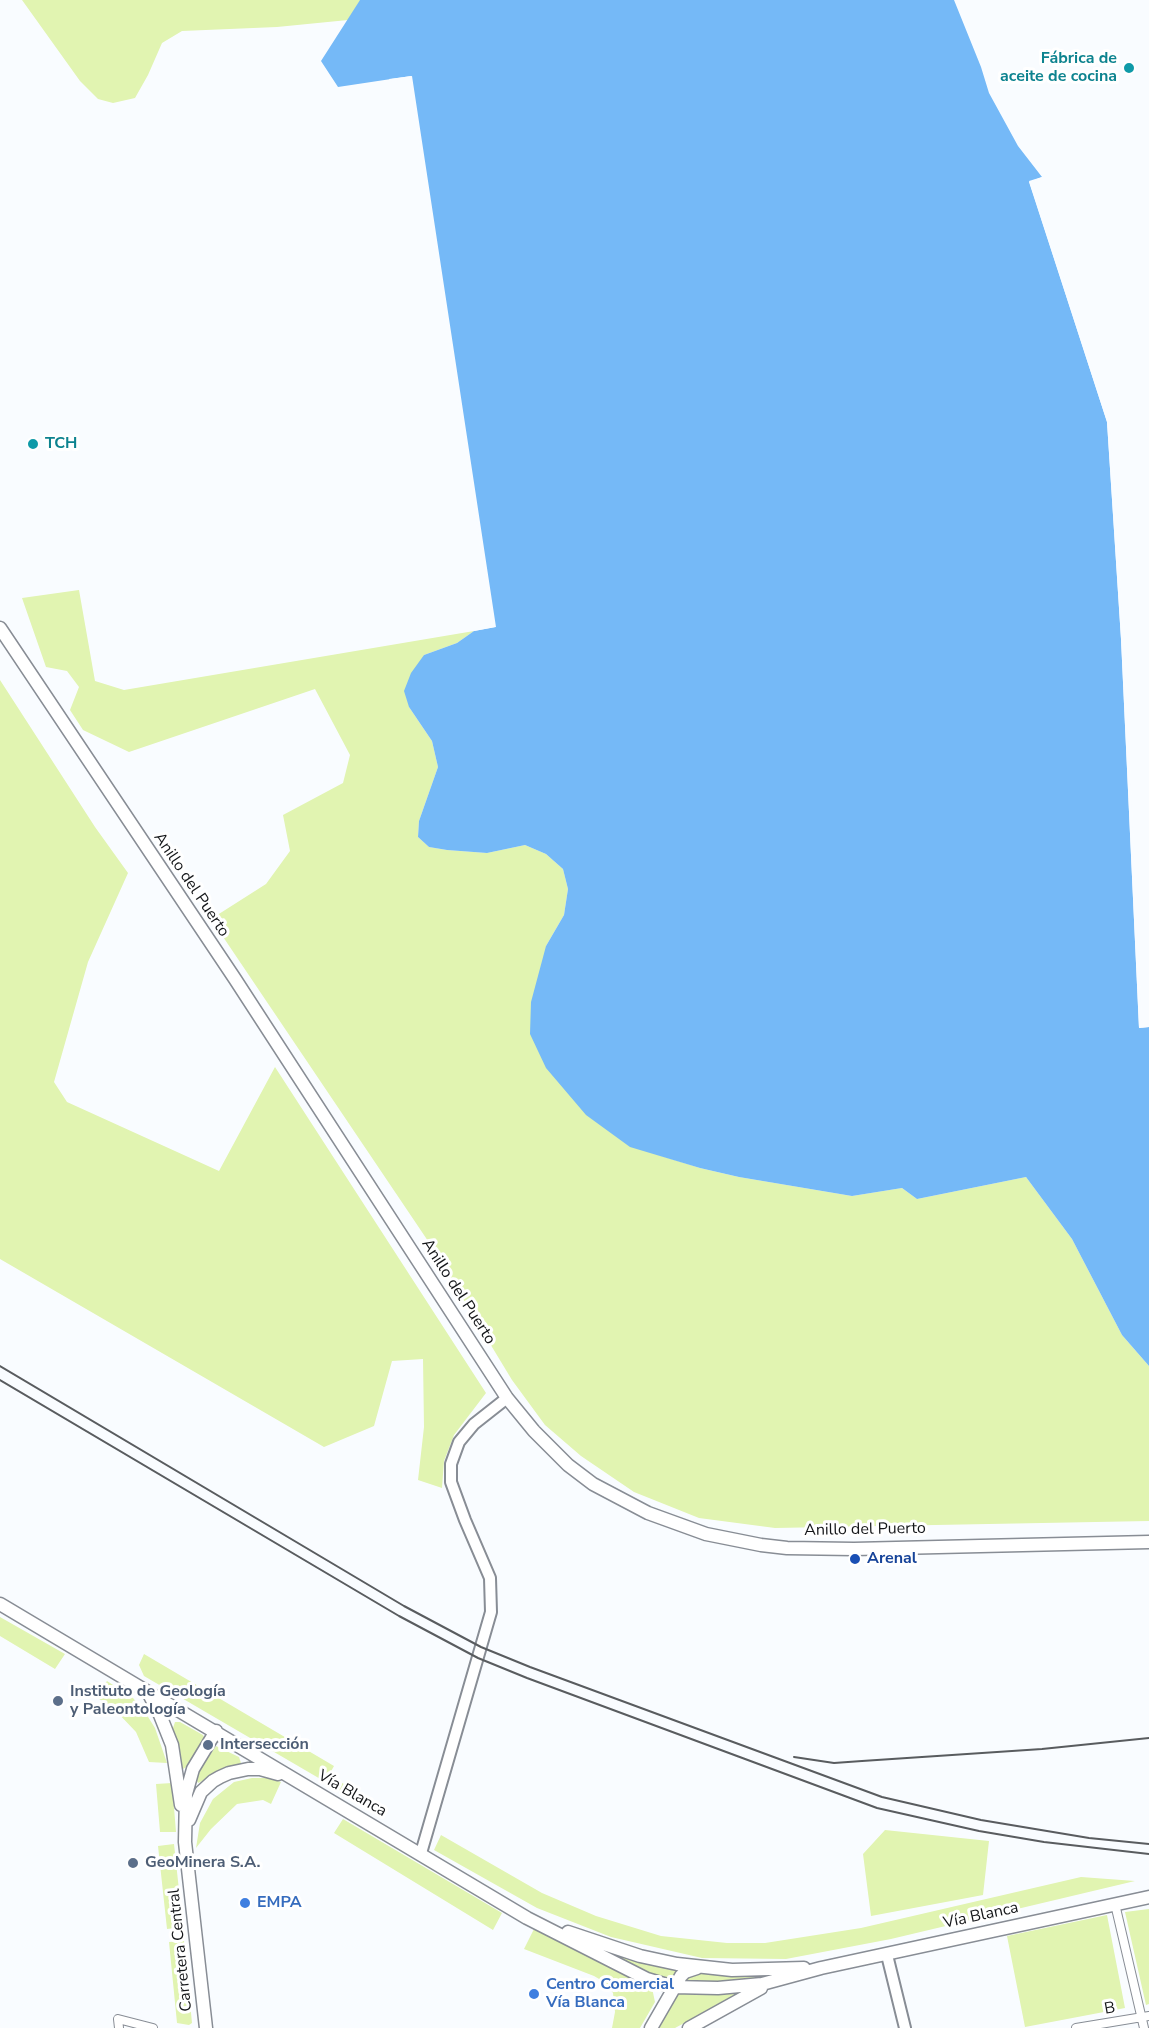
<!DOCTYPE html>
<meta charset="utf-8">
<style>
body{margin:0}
canvas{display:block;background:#f9fcff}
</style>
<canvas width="1149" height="2028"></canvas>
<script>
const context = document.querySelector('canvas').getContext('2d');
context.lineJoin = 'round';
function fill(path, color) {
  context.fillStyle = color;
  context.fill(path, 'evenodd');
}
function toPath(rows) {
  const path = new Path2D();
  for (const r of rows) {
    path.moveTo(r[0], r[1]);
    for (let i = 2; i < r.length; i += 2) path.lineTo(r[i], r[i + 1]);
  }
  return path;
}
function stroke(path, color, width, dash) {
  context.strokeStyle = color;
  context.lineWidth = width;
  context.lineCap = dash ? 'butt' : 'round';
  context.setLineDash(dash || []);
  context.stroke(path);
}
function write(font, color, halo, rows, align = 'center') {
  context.font = font + ' "Nunito Sans",sans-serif';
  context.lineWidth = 6;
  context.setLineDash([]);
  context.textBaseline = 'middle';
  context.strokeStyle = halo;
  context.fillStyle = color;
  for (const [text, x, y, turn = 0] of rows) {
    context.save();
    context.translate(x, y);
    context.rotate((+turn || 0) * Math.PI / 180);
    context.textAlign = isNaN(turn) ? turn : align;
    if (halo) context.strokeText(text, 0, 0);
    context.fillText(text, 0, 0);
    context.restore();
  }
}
fill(toPath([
 [22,0,360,0,360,1,348,20,277,27,182,31,162,43,148,75,135,98,113,103,98,99,80,81],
 [79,590,95,681,124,690,474,631,457,643,424,655,409,707,432,741,438,767,419,821,418,837,429,847,447,850,487,853,525,845,546,854,563,869,568,889,564,915,546,946,630,1146,700,1168,739,1177,852,1196,902,1188,917,1199,1026,1177,1072,1239,1122,1335,1149,1366,1149,1521,775,1528,699,1518,634,1492,581,1456,545,1425,512,1380,426,1238,211,919,266,884,290,851,283,815,343,783,350,755,315,689,129,752,83,730,70,710,79,687,67,671,46,667,22,598],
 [0,680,95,827,128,873,88,962,54,1082,67,1102,219,1171,275,1067,486,1393,454,1435,444,1461,442,1488,418,1480,424,1427,423,1359,392,1361,374,1426,324,1447,0,1259],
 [0,1617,65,1654,55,1669,0,1636],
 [144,1654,334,1766,329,1775,362,1795,358,1801,144,1676,139,1665],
 [107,1681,133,1698,145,1712,155,1728,167,1763,149,1762,136,1732,116,1711,95,1696],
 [175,1722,180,1722,203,1735,205,1739,188,1766,183,1769,181,1767,173,1728],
 [216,1746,239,1757,241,1763,198,1783,195,1777],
 [252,1778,268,1778,281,1782,271,1804,263,1800,237,1804,211,1829,196,1848,200,1823,213,1799,234,1782],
 [172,1783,176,1832,160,1832,156,1784],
 [343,1819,502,1913,493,1930,334,1833],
 [885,1830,989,1841,983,1895,871,1916,863,1854],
 [441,1835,542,1893,596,1916,661,1936,727,1943,765,1943,861,1928,1081,1877,1135,1881,891,1939,786,1959,702,1958,611,1937,537,1908,434,1850],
 [174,1844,183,1927,167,1929,158,1846],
 [1149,1909,1149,2004,1146,2005,1125,1912],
 [1107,1915,1125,2008,1025,2027,1007,1936],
 [534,1929,646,1983,652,1988,655,2002,640,2028,612,2028,615,2012,613,1993,606,1983,594,1976,524,1949],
 [573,1938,677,1969,671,1981,638,1969],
 [184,1941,192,2023,189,2025,177,2023,169,1942],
 [787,1972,730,1982,682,1983,684,1977,698,1973,723,1975],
 [676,1992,740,1993,675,2028,653,2028]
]), '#e1f4b1');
fill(toPath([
 [360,0,954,0,981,67,989,93,1018,146,1042,177,1029,182,1107,422,1121,639,1139,1028,1149,1027,1149,1366,1122,1335,1072,1239,1026,1177,917,1199,902,1188,852,1196,739,1177,700,1168,630,1147,586,1115,546,1068,530,1034,531,1002,546,946,564,915,568,889,563,869,546,854,525,845,487,853,447,850,429,847,418,837,419,821,438,767,432,741,409,707,404,691,411,673,424,655,457,643,474,631,495,627,411,76,338,87,321,61]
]), '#75b9f7');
fill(toPath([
 [412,76,496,627,474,631,474,628,492,625,409,79,390,82,389,79],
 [1042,177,1045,177,1044,180,1033,183,1110,421,1124,639,1142,1025,1149,1024,1149,1027,1139,1028,1121,639,1107,422,1029,181]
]), '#f9fcff');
const street = toPath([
 [1115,1904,1144,2028],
 [119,2028,118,2019,153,2028],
 [1076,2028,1149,2016]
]);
const secondary = toPath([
 [421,1853,491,1612,490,1578,465,1520,451,1482,451,1464,459,1442,474,1424,507,1398],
 [887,1955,905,2028]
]);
const primary = toPath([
 [0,628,235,979,507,1398,534,1431,568,1465,593,1484,648,1513,706,1534,761,1545,787,1548,854,1549,1149,1542],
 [0,1604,527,1918,647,1979,674,1987,718,1988,762,1984,821,1968,1149,1897],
 [149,1694,160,1715,172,1745,181,1805],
 [189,1820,201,1792,213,1781,220,1777,229,1773,248,1769,260,1769,278,1774],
 [568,1932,640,1956,677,1964,732,1970,804,1968],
 [206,2028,185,1842,186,1794,193,1769,216,1731],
 [651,2028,681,1976,685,1972,697,1968],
 [689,2028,761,1988]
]);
stroke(street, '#888d95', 10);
stroke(secondary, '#888d95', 14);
stroke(primary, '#888d95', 15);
stroke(street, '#fff', 8);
stroke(secondary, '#fff', 10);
stroke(primary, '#fff', 12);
stroke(toPath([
 [0,1366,404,1606,481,1647,530,1667,882,1797,981,1820,1089,1838,1149,1844],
 [0,1380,399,1616,478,1658,527,1678,877,1808,979,1831,1044,1842,1149,1854],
 [794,1757,834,1763,862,1761,1042,1749,1149,1738]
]), '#595c5f', 2);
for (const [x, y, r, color] of [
 [1129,68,6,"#0f9aa8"],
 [33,444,6,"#0f9aa8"],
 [855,1559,6,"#1a4fb4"],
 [58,1701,6,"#5c6f8a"],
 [208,1745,6,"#5c6f8a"],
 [133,1863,6,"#5c6f8a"],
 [245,1903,6,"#3f7fe0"],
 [534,1994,6,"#3f7fe0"]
]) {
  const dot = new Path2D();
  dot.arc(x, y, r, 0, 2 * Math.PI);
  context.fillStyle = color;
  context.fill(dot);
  stroke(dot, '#fff', 2);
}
write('bold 16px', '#0d838f', '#fff', [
 ["Fábrica de",1117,59],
 ["aceite de cocina",1117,77],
 ["TCH",45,444,"left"]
], 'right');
write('16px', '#141619', '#fff', [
 ["Anillo del Puerto",191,885,56],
 ["Anillo del Puerto",458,1292,57],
 ["Anillo del Puerto",865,1530,-1],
 ["Vía Blanca",352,1794,30],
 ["Vía Blanca",981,1916,-12],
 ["Carretera Central",181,1950,-96],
 ["B",1110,2009,-10]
]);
write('bold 16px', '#164399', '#fff', [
 ["Arenal",867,1559]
], 'left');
write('bold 16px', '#4e5e75', '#fff', [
 ["Instituto de Geología",70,1692],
 ["y Paleontología",70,1710],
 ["Intersección",220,1745],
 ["GeoMinera S.A.",145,1863]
], 'left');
write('bold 16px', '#366cbe', '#fff', [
 ["EMPA",257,1903],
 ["Centro Comercial",546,1985],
 ["Vía Blanca",546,2003]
], 'left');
</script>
